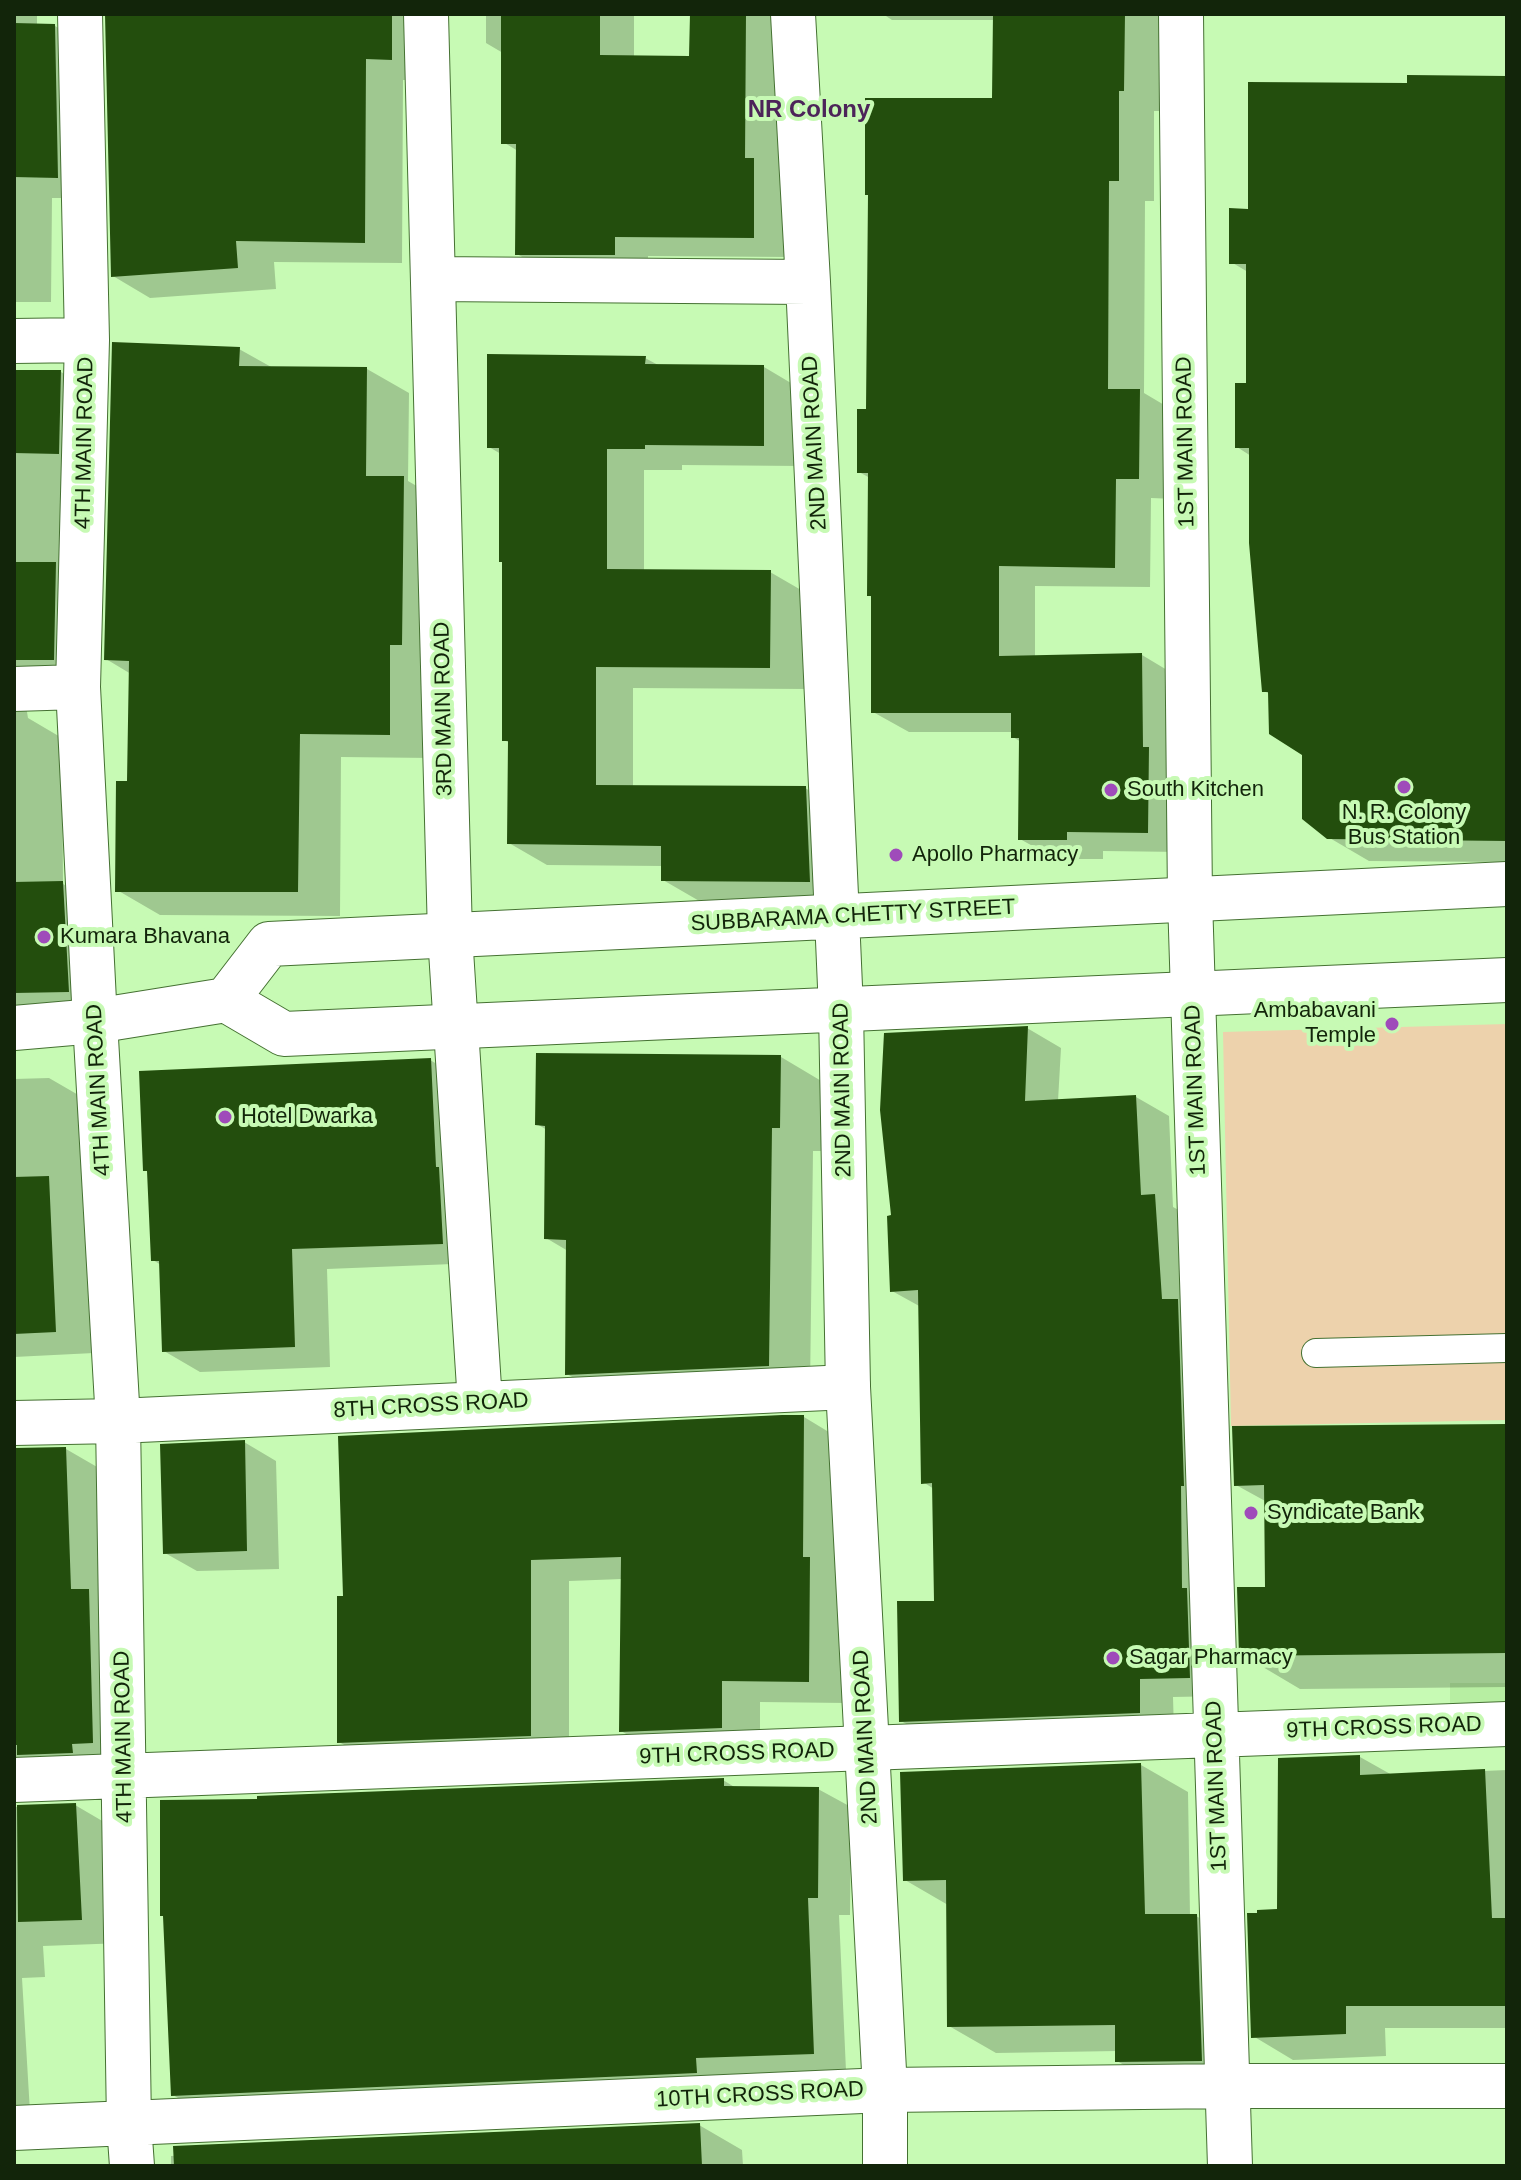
<!DOCTYPE html>
<style>
body{margin:0}
#map{position:relative;width:1521px;height:2180px;overflow:hidden;background:#c7fab4;font-family:Helvetica,sans-serif}
canvas{display:block}
.frame{position:absolute;inset:0;border:16px solid #12250a;pointer-events:none}
</style>
<div id="map">
<canvas width="1521" height="2180"></canvas>
<div class="frame"></div>
</div>
<script>
const context = document.querySelector('canvas').getContext('2d');
context.lineJoin = 'round';
function fill(path, color) {
  context.fillStyle = color;
  context.fill(path, 'evenodd');
}
function toPath(rows) {
  const path = new Path2D();
  for (const r of rows) {
    path.moveTo(r[0], r[1]);
    for (let i = 2; i < r.length; i += 2) path.lineTo(r[i], r[i + 1]);
  }
  return path;
}
function stroke(path, color, width, dash) {
  context.strokeStyle = color;
  context.lineWidth = width;
  context.lineCap = dash ? 'butt' : 'round';
  context.setLineDash(dash || []);
  context.stroke(path);
}
function write(font, color, halo, rows, align = 'center') {
  context.font = font + ' Helvetica,sans-serif';
  context.lineWidth = 8;
  context.setLineDash([]);
  context.textBaseline = 'middle';
  context.strokeStyle = halo;
  context.fillStyle = color;
  for (const [text, x, y, turn = 0] of rows) {
    context.save();
    context.translate(x, y);
    context.rotate((+turn || 0) * Math.PI / 180);
    context.textAlign = isNaN(turn) ? turn : align;
    if (halo) context.strokeText(text, 0, 0);
    context.fillText(text, 0, 0);
    context.restore();
  }
}
fill(toPath([
 [1450,1683,1507,1683,1507,1736,1450,1737]
]), '#b7eea2');
fill(toPath([
 [1507,1024,1507,1420,1231,1426,1223,1032]
]), '#edd2ac');
fill(toPath([
 [14,14,37,14,37,26,55,26,93,48,96,198,52,198,51,302,14,302],
 [107,14,429,14,429,80,403,80,402,263,274,262,276,289,150,298,113,276],
 [486,14,634,14,634,58,691,58,692,14,801,14,780,70,779,175,787,180,787,257,648,256,648,274,551,273,517,254,518,151,503,142,503,53,486,43],
 [883,14,1161,14,1159,111,1154,111,1154,201,1145,201,1144,393,1176,412,1175,499,1151,498,1150,587,1035,586,1035,658,1142,655,1177,676,1183,852,1103,851,1103,859,1056,859,1020,839,1021,742,1013,737,1013,732,909,732,873,712,873,598,869,595,870,478,859,472,868,411,994,100,994,20,892,20],
 [1507,78,1507,862,1369,861,1328,837,1304,754,1270,694,1264,691,1251,456,1237,447,1248,385,1248,272,1231,262,1250,211,1409,85],
 [239,349,273,368,367,369,409,393,408,481,446,503,432,758,341,757,340,916,160,915,117,890,129,783,131,674,106,659],
 [645,358,660,366,764,367,801,389,801,466,682,465,682,470,644,470,644,571,770,572,808,594,807,689,633,688,633,787,805,788,843,810,847,902,701,902,663,880,663,866,547,865,509,843,510,743,504,740,501,454,489,447],
 [14,372,61,372,99,394,91,681,30,698,27,712,28,718,62,738,63,884,100,905,106,1013,14,1014],
 [1027,1028,1061,1048,1058,1101,1136,1097,1169,1116,1173,1207,1188,1215,1223,1696,1173,1697,1174,1731,935,1740,901,1721,936,1603,934,1489,923,1482,921,1307,892,1291,893,1217],
 [781,1057,823,1082,822,1151,813,1151,810,1389,608,1398,567,1374,568,1251,546,1238,547,1130,537,1124],
 [430,1060,466,1081,478,1263,327,1269,330,1367,200,1372,164,1351,161,1265,153,1260],
 [49,1078,87,1100,94,1353,14,1357,14,1079],
 [804,1417,842,1440,847,1703,760,1702,760,1750,659,1753,621,1731,622,1579,569,1581,569,1757,378,1764,339,1742,339,1598],
 [1507,1426,1507,1687,1300,1689,1241,1654,1267,1589,1267,1502,1236,1485],
 [244,1442,276,1461,279,1569,197,1571,165,1553],
 [66,1449,104,1471,131,1764,14,1762,14,1450],
 [1360,1757,1392,1775,1507,1770,1507,2046,1505,2045,1505,2028,1385,2028,1386,2056,1293,2060,1253,2036,1279,1911],
 [1141,1765,1188,1792,1190,1916,1196,1916,1244,1943,1248,2087,1164,2088,1117,2061,1117,2051,996,2053,949,2026,948,1905,905,1880],
 [723,1780,736,1788,818,1789,851,1807,850,1915,839,1915,846,2071,205,2114,173,2095,259,1801],
 [75,1805,116,1829,123,1943,43,1946,45,1977,22,1978,31,2129,14,2130,14,1807],
 [699,2125,742,2150,743,2166,171,2166,171,2156]
]), '#0003');
fill(toPath([
 [105,14,392,14,392,60,366,59,365,243,236,241,238,268,111,277],
 [501,14,600,14,600,55,689,56,690,14,746,14,745,158,754,158,754,238,615,237,615,255,515,255,516,144,501,144],
 [993,14,1125,14,1124,91,1119,91,1119,181,1109,181,1108,389,1140,389,1139,479,1116,479,1115,568,999,566,999,656,1142,653,1143,747,1149,747,1148,833,1067,832,1067,840,1018,840,1019,738,1011,738,1011,713,871,713,871,596,867,596,868,473,857,473,857,409,866,409,868,195,865,195,865,98,992,98],
 [14,23,55,24,58,178,14,177],
 [1407,75,1507,76,1507,841,1327,839,1302,819,1302,755,1269,734,1268,692,1262,692,1249,543,1249,448,1235,448,1235,383,1246,383,1246,264,1229,264,1229,208,1248,209,1248,82,1407,83],
 [112,342,240,347,239,366,367,367,366,476,404,476,402,645,390,645,390,735,300,734,298,892,115,892,116,781,127,781,129,661,104,660],
 [487,354,646,356,645,364,764,365,764,446,645,445,645,449,607,449,607,569,771,570,770,668,596,667,596,785,806,786,810,882,661,881,661,846,507,844,508,741,502,741,502,562,499,562,499,448,487,448],
 [14,370,61,370,59,454,14,453],
 [14,562,56,562,54,660,14,660],
 [63,881,69,992,14,993,14,882],
 [1028,1026,1025,1101,1136,1095,1141,1195,1155,1194,1162,1299,1178,1299,1184,1486,1181,1486,1182,1588,1187,1588,1190,1678,1140,1679,1140,1713,899,1722,897,1601,934,1601,932,1483,921,1484,918,1290,890,1292,887,1216,891,1215,880,1110,884,1033],
 [536,1053,781,1055,780,1128,772,1128,769,1366,565,1375,566,1240,544,1239,545,1126,535,1125],
 [431,1058,436,1167,439,1167,443,1244,292,1249,295,1347,162,1352,159,1261,151,1261,147,1171,143,1171,139,1071],
 [49,1176,56,1332,14,1334,14,1177],
 [782,1415,804,1415,803,1557,810,1557,809,1682,722,1681,722,1728,619,1732,621,1557,531,1560,531,1736,337,1743,337,1596,343,1596,338,1436],
 [1507,1424,1507,1653,1239,1656,1237,1587,1265,1587,1264,1485,1234,1486,1232,1426],
 [245,1440,247,1551,163,1554,160,1444],
 [66,1447,71,1589,89,1589,93,1743,72,1744,73,1753,17,1755,17,1745,14,1745,14,1448],
 [1360,1755,1360,1775,1485,1769,1492,1918,1507,1918,1507,2006,1346,2006,1346,2034,1251,2038,1247,1913,1257,1913,1257,1910,1277,1909,1278,1758],
 [1141,1763,1145,1914,1197,1914,1202,2061,1115,2062,1115,2025,947,2027,946,1880,903,1881,900,1772],
 [724,1778,724,1786,819,1787,818,1898,808,1898,814,2054,696,2058,697,2073,171,2096,163,1916,160,1916,160,1800,257,1799,257,1796],
 [76,1803,82,1920,18,1922,17,1805],
 [700,2123,702,2166,174,2166,173,2146]
]), '#234e0d');
const lane = toPath([
 [1316,1353,1507,1348]
]);
const street = toPath([
 [80,14,87,340,78,687,95,1021,118,1421,129,2124,132,2166],
 [426,14,450,935,480,1403],
 [793,14,808,282,837,917],
 [1181,14,1190,899,1230,2166],
 [433,279,808,282],
 [14,341,87,340],
 [14,689,78,687],
 [14,1423,118,1421,848,1387],
 [14,1780,1507,1724],
 [14,2128,885,2090,1228,2086,1507,2086]
]);
const secondary = toPath([
 [837,917,841,1010,848,1387,885,2090,885,2166],
 [226,1000,269,944,1507,884],
 [14,1028,95,1021,226,1000,284,1034,1507,980]
]);
stroke(lane, '#457132', 30);
stroke(street, '#457132', 46);
stroke(secondary, '#457132', 46);
stroke(lane, '#fff', 28);
stroke(street, '#fff', 44);
stroke(secondary, '#fff', 44);
for (const [x, y, r, color] of [
 [1404,787,8,"#9f4bba"],
 [1111,790,8,"#9f4bba"],
 [896,855,8,"#9f4bba"],
 [44,937,8,"#9f4bba"],
 [1392,1024,8,"#9f4bba"],
 [225,1117,8,"#9f4bba"],
 [1251,1513,8,"#9f4bba"],
 [1113,1658,8,"#9f4bba"]
]) {
  const dot = new Path2D();
  dot.arc(x, y, r, 0, 2 * Math.PI);
  context.fillStyle = color;
  context.fill(dot);
  stroke(dot, '#c7fab4', 3);
}
write('22px', '#12250a', '#c7fab4', [
 ["1ST MAIN ROAD",1186,442,-91],
 ["4TH MAIN ROAD",85,443,-89],
 ["2ND MAIN ROAD",815,443,-93],
 ["3RD MAIN ROAD",444,709,-91],
 ["SUBBARAMA CHETTY STREET",853,916,-3],
 ["4TH MAIN ROAD",99,1090,-93],
 ["2ND MAIN ROAD",843,1090,-91],
 ["1ST MAIN ROAD",1196,1090,-92],
 ["8TH CROSS ROAD",431,1406,-3],
 ["9TH CROSS ROAD",1384,1728,-2],
 ["4TH MAIN ROAD",124,1737,-91],
 ["2ND MAIN ROAD",866,1737,-93],
 ["9TH CROSS ROAD",737,1754,-2],
 ["1ST MAIN ROAD",1217,1786,-92],
 ["10TH CROSS ROAD",760,2095,-3]
]);
write('22px', '#12250a', '#c7fab4', [
 ["South Kitchen",1127,790],
 ["N. R. Colony",1404,813,"center"],
 ["Bus Station",1404,838,"center"],
 ["Apollo Pharmacy",912,855],
 ["Kumara Bhavana",60,937],
 ["Ambabavani",1376,1011,"right"],
 ["Temple",1376,1036,"right"],
 ["Hotel Dwarka",241,1117],
 ["Syndicate Bank",1267,1513],
 ["Sagar Pharmacy",1129,1658]
], 'left');
write('bold 24px', '#4c2459', '#c7fab4', [
 ["NR Colony",809,110]
]);
</script>
